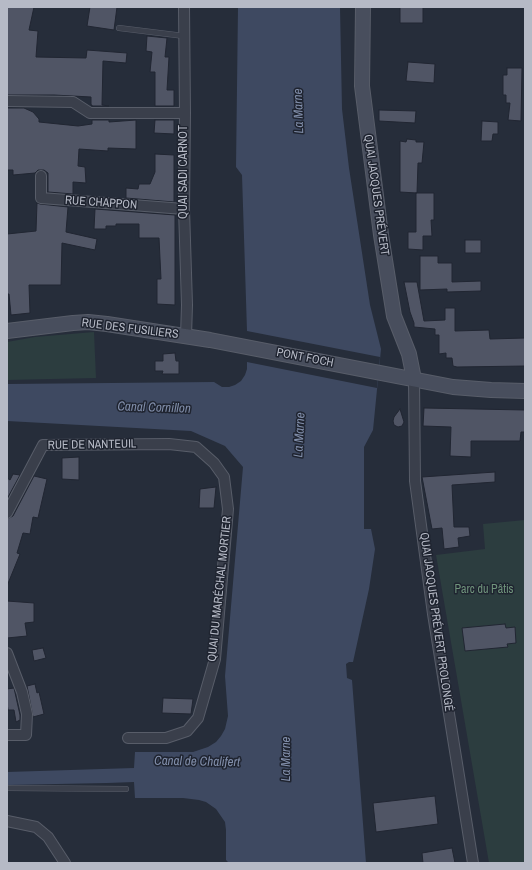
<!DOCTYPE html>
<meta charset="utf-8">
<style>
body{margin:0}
#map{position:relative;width:532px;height:870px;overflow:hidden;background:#262d3a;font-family:"Archivo Narrow",sans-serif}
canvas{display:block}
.frame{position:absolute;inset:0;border:8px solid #b6bac6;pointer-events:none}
</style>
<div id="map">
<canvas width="532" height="870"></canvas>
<div class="frame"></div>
</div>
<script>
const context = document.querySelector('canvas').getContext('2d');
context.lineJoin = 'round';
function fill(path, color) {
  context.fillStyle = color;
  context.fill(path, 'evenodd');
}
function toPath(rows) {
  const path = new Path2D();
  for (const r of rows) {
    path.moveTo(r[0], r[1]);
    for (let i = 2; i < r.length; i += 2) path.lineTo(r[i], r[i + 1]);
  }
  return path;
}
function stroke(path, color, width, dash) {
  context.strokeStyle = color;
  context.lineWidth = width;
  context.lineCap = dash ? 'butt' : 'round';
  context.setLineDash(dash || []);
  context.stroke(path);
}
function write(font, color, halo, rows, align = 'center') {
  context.font = font + ' "Archivo Narrow",sans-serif';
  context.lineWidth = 3;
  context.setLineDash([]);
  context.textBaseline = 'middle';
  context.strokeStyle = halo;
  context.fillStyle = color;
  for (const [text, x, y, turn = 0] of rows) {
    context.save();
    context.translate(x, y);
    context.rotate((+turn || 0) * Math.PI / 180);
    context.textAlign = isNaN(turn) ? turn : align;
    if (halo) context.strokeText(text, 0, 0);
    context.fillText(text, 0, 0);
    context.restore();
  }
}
fill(toPath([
 [94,332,96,378,7,380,7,342,35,337],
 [525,520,525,863,489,863,436,555,485,549,483,524]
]), '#2c3d3f');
fill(toPath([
 [238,7,340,7,342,109,349,168,370,305,381,349,373,430,364,447,364,529,371,529,375,549,369,589,353,662,349,662,346,664,347,678,352,680,366,863,229,863,226,860,226,830,225,822,216,809,206,802,199,800,183,798,135,798,134,782,107,783,7,785,7,772,134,768,135,752,193,752,208,747,216,742,221,736,225,729,228,716,225,676,243,467,225,446,191,431,7,421,7,384,214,382,222,387,229,387,235,385,241,381,245,375,247,369,247,331,242,175,236,167]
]), '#3e4961');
fill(toPath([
 [247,331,380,357,377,388,247,362]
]), '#262d3a');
const building = toPath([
 [7,7,34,7,29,30,38,31,36,57,86,58,87,50,127,53,126,63,103,61,102,105,109,106,92,106,92,105,91,105,91,97,54,95,7,95,7,7],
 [90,7,117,7,114,30,87,26,90,7],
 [400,7,423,7,423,23,400,23,400,7],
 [147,36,167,38,165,57,169,57,167,90,174,90,174,106,155,106,155,72,150,72,152,52,146,51,147,36],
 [408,62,435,64,434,83,406,81,408,62],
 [507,68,522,68,521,121,508,120,510,103,506,103,506,95,503,95,503,75,507,75,507,68],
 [7,108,24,108,33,112,39,119,39,122,78,126,92,124,92,120,109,120,109,122,136,120,136,149,108,148,108,151,79,149,78,166,85,167,86,183,73,182,73,194,48,192,48,173,44,170,38,170,35,173,13,175,13,170,7,170,7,108],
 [379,110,416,111,415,123,379,121,379,110],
 [155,120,174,120,174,134,154,133,155,120],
 [482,121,498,122,498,134,493,134,492,141,481,141,482,121],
 [407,139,416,140,416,142,424,142,422,163,418,163,417,193,400,192,400,141,406,142,407,139],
 [155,154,174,155,174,202,126,198,126,188,138,189,139,184,150,184,155,172,155,154],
 [416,193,434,193,434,220,431,220,432,236,423,236,423,250,408,249,408,232,416,232,416,193],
 [37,203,40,204,68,207,66,232,97,239,95,250,62,243,61,285,29,285,30,313,11,315,9,294,7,294,7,234,36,231,37,203],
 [95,209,175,215,175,305,157,304,157,279,161,279,159,238,139,238,139,224,116,224,116,226,106,226,106,229,94,229,95,209],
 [465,240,481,240,481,253,465,253,465,240],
 [420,256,438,256,438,263,452,263,452,282,481,281,481,291,447,292,447,289,420,290,420,256],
 [404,282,417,282,424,321,445,320,445,308,455,308,455,331,489,330,490,339,525,338,525,366,457,367,453,366,452,358,446,358,446,353,439,354,439,335,435,335,435,329,414,327,414,323,410,312,404,282],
 [175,353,176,361,179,361,179,374,162,374,163,371,155,371,155,361,163,361,163,354,175,353],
 [424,408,525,410,525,432,521,432,520,441,471,441,471,457,450,456,451,427,423,426,424,408],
 [400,409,404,422,402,426,398,427,394,425,393,421,394,417,400,409],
 [79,457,79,480,62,479,62,458,79,457],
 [495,472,495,482,452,485,454,527,469,527,470,536,458,538,459,547,444,549,442,528,432,529,422,477,495,472],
 [13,474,20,475,7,499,7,478,10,480,13,474],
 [34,476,47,479,38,518,33,517,30,534,23,533,17,553,20,554,7,586,7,519,13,516,34,476],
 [216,487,214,508,199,508,200,489,216,487],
 [7,601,34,603,34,622,25,623,27,636,7,638,7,601],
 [505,624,506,628,515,627,516,643,507,644,508,647,465,651,462,628,505,624],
 [43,648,46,658,34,661,32,650,43,648],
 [35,684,37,693,39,692,44,714,33,717,27,686,35,684],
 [14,688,20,715,20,720,16,722,14,710,8,710,7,703,7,689,14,688],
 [163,698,193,699,191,714,162,713,163,698],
 [435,796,438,824,376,832,373,803,435,796],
 [452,848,455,863,423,863,422,853,452,848]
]);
fill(building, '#505565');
stroke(building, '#212632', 1);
const lane = toPath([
 [119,28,184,36],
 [7,788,126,789]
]);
const street = toPath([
 [184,7,185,113,184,209,187,305,186,336],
 [7,101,73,102,90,113,185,113],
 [41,176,41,198,184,209],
 [414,379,415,481,433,614,473,863],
 [7,513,43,445,169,444,196,447,214,463,224,477,228,509,215,659,198,718,187,731,166,738,128,738],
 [7,653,22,692,27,714,26,735,7,735],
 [7,821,36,827,48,837,65,863]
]);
const secondary = toPath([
 [363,7,362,86,381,235,394,316,409,354,414,379],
 [7,331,73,323,88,322,107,324,210,340,453,387,491,390,525,391]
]);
stroke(lane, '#585d69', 6);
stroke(street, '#585d69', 12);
stroke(secondary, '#585d69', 16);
stroke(lane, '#3a3f4b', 5);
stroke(street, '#3a3f4b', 10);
stroke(secondary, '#484e5d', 14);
write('12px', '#b6bac6', '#1f2430', [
 ["QUAI SADI CARNOT",184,172,-90],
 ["QUAI JACQUES PRÉVERT",376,195,82],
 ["RUE CHAPPON",101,203,4],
 ["RUE DES FUSILIERS",130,329,7],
 ["PONT FOCH",305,358,11],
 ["RUE DE NANTEUIL",92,445,-1],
 ["QUAI DU MARÉCHAL MORTIER",220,589,-84],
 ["QUAI JACQUES PRÉVERT PROLONGÉ",436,622,82]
]);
write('12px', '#70947c', '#1f2430', [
 ["Parc du Pâtis",484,590]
]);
write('italic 13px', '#818eaa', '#1f2430', [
 ["La Marne",299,111,-92],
 ["Canal Cornillon",154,408,2],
 ["La Marne",300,435,-87],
 ["La Marne",287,759,-90],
 ["Canal de Chalifert",197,762,1]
]);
</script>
